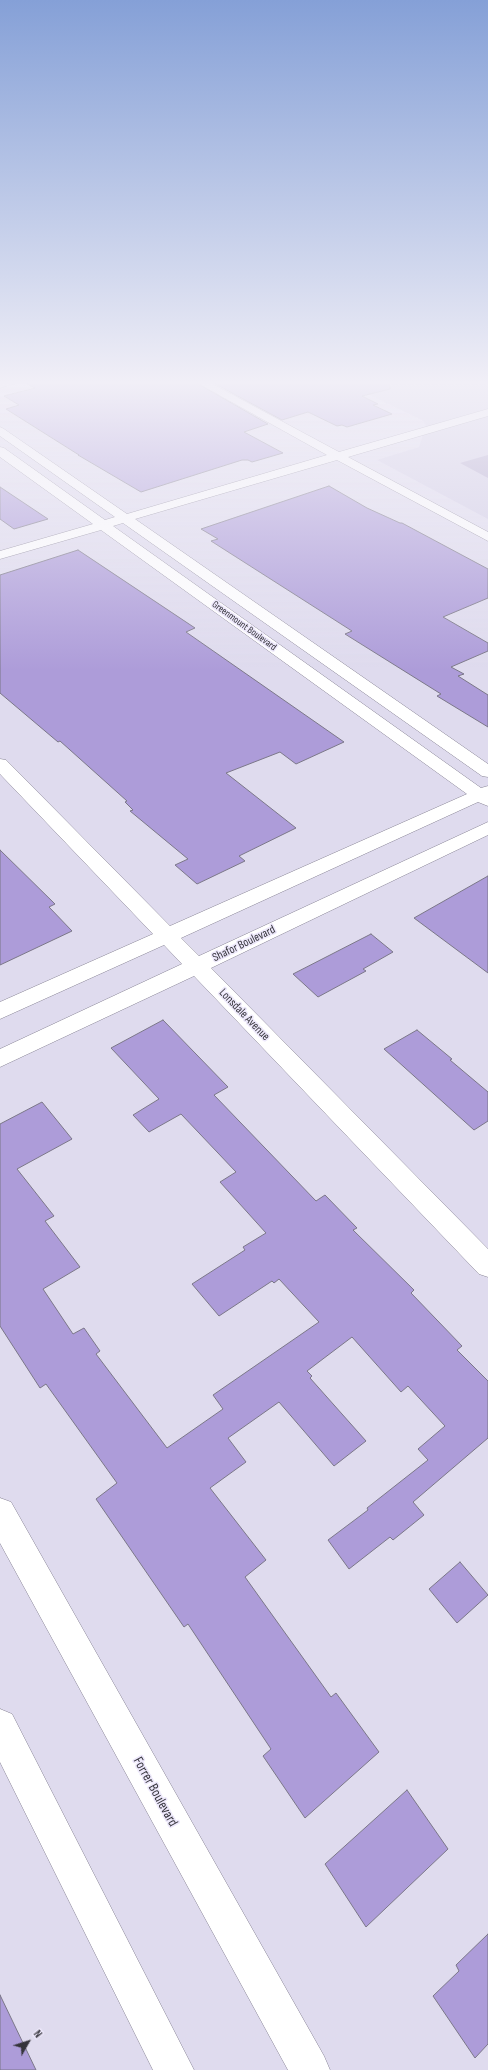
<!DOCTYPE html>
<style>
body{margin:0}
#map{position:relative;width:488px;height:2070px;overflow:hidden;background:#dfdbee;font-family:"Sofia Sans Condensed",sans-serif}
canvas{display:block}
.north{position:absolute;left:8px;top:2022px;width:40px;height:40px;-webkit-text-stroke:3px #ede8fb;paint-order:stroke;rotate:51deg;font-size:11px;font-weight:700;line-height:16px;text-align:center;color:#35343b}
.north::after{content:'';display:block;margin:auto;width:14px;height:18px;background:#35343b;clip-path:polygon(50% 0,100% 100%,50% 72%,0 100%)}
</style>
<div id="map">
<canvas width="488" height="2070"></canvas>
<div class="north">N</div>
</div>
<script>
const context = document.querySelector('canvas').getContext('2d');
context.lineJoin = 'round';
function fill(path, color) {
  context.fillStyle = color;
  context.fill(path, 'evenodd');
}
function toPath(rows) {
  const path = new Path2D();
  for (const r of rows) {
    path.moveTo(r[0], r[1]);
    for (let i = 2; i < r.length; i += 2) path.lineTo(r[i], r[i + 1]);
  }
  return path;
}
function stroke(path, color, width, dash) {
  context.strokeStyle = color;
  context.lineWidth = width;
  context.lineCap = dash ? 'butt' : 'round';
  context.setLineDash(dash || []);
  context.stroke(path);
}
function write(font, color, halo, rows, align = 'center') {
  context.font = font + ' "Sofia Sans Condensed",sans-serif';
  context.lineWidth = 3;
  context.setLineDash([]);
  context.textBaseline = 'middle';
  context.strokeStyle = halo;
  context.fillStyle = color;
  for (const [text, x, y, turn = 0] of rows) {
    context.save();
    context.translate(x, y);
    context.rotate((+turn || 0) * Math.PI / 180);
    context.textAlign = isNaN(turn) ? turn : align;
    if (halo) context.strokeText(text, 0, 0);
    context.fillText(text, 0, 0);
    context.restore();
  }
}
fill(toPath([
 [340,381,488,381,488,519,377,460,419,447,426,425,422,420]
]), '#d2cde6');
fill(toPath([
 [488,455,488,478,460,463]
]), '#b0a6cb');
const building = toPath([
 [22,381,193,381,268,424,244,432,283,453,252,462,248,460,242,460,141,492,78,455,79,455,6,409,19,405,4,396,35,388,22,381],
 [210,381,389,381,390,389,362,396,378,404,373,405,392,414,347,427,342,425,337,426,308,412,282,420,210,381],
 [329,486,367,508,400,523,402,523,488,569,488,598,443,617,488,643,488,651,451,667,464,674,458,676,488,695,488,727,437,696,441,694,345,634,352,631,211,541,218,539,201,529,329,486],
 [0,487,48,519,14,529,0,519,0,487],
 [78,550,195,628,186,632,344,742,296,764,280,752,226,773,296,828,239,856,245,861,197,884,175,865,188,859,130,811,133,810,125,802,127,801,60,741,58,742,0,693,0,575,78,550],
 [0,850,55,904,49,907,72,931,0,965,0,850],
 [488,876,488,973,414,918,488,876],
 [371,934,393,952,363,969,366,971,318,997,293,974,371,934],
 [163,1020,228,1087,214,1095,316,1201,325,1195,357,1228,353,1230,414,1290,411,1293,462,1346,457,1350,488,1381,488,1438,413,1502,424,1515,393,1540,390,1537,349,1569,328,1540,368,1510,367,1508,428,1460,418,1449,445,1426,408,1386,401,1392,352,1337,307,1371,312,1376,310,1378,366,1441,334,1466,279,1402,228,1438,246,1462,210,1488,266,1560,245,1577,331,1697,336,1693,379,1752,305,1818,263,1756,271,1749,188,1624,184,1627,96,1499,117,1483,46,1384,40,1388,0,1326,0,1124,42,1102,72,1139,17,1169,54,1216,45,1221,80,1267,43,1289,73,1334,84,1328,100,1351,96,1354,167,1448,223,1409,213,1395,319,1322,279,1279,274,1283,272,1281,219,1316,192,1284,245,1250,243,1247,266,1233,220,1182,236,1172,181,1114,149,1132,133,1115,159,1099,111,1048,163,1020],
 [417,1030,452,1059,450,1060,488,1092,488,1121,474,1130,384,1049,417,1030],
 [460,1562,488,1595,457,1623,429,1589,460,1562],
 [407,1790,448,1849,366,1927,325,1864,407,1790],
 [488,1934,488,2044,475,2058,433,1996,459,1971,456,1965,488,1934],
 [0,1995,36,2070,0,2070,0,1995]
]);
fill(building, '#ad9cd9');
stroke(building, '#7b7788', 1);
const street = toPath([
 [194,381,207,381,339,452,488,409,488,416,348,457,488,532,488,541,337,460,135,519,488,764,488,777,482,776,123,523,113,526,481,788,488,786,488,806,478,802,181,938,199,956,488,822,488,835,211,968,488,1249,488,1277,479,1274,194,976,0,1067,0,1049,182,964,164,945,0,1019,0,1002,153,934,0,774,0,759,6,760,170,926,467,794,101,530,0,559,0,551,93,524,0,457,0,447,4,448,105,520,115,517,0,436,0,427,4,429,127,514,327,455,194,381],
 [0,1498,11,1502,324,2056,330,2070,288,2070,0,1543,0,1498],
 [0,1709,12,1714,194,2070,153,2070,0,1762,0,1709]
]);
const primary = toPath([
 [0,381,18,381,17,383,0,388,0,381]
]);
stroke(street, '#888495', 1);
stroke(primary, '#888495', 1);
fill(street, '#fff');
fill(primary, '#fff');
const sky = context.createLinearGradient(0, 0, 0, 671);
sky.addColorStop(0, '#85a0d7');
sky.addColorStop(0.57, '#f1eff7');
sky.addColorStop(1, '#f1eff700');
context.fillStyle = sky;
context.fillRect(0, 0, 488, 671);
write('10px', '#35343b', '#ede8fb', [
 ["Greenmount Boulevard",244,626,36]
]);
write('12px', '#35343b', '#ede8fb', [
 ["Shafor Boulevard",244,944,-26],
 ["Lonsdale Avenue",244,1015,46]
]);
write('14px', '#35343b', '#ede8fb', [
 ["Forrer Boulevard",155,1792,61]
]);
</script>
